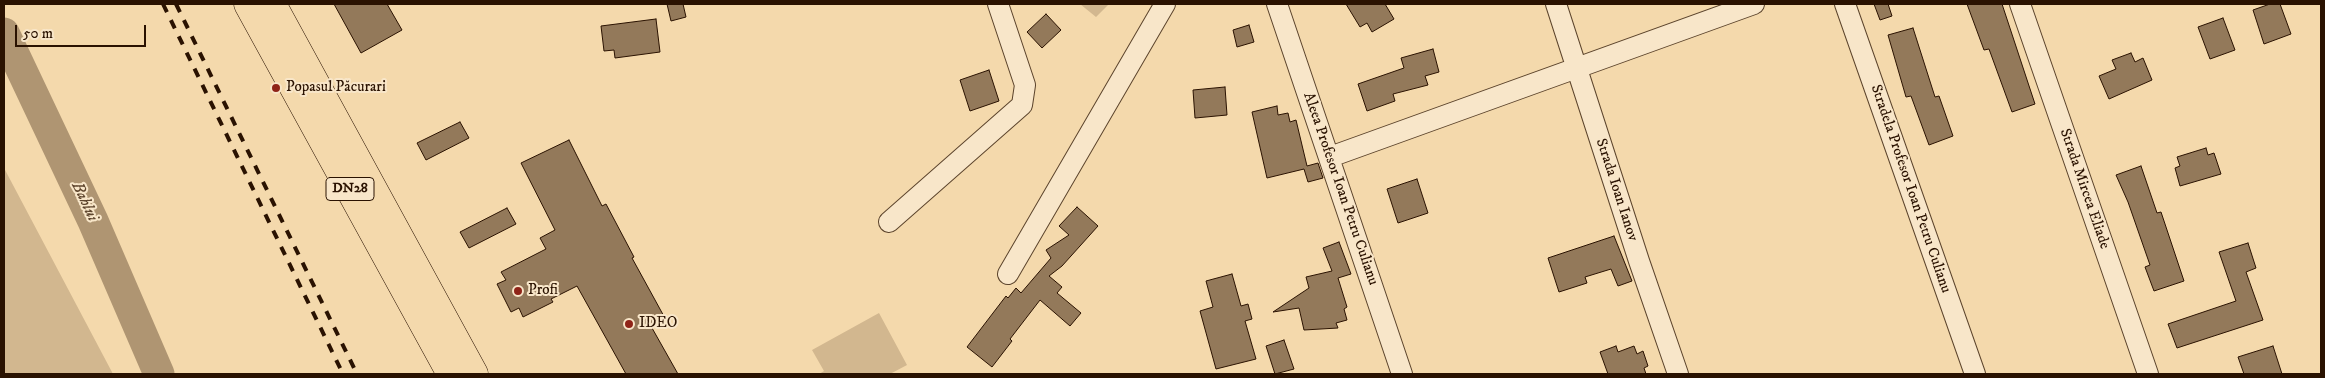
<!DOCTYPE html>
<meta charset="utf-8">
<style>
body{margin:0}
#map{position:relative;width:2325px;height:378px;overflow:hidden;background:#f4d9ac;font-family:"IM FELL DW Pica",serif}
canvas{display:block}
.frame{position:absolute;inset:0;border:5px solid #2a1201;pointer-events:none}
.scale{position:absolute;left:15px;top:25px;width:131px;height:22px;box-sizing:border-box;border:2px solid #2a1201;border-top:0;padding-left:6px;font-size:15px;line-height:18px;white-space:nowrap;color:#2a1201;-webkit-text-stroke:4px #f8e6c9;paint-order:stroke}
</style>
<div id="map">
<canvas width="2325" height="378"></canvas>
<div class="frame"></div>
<div class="scale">50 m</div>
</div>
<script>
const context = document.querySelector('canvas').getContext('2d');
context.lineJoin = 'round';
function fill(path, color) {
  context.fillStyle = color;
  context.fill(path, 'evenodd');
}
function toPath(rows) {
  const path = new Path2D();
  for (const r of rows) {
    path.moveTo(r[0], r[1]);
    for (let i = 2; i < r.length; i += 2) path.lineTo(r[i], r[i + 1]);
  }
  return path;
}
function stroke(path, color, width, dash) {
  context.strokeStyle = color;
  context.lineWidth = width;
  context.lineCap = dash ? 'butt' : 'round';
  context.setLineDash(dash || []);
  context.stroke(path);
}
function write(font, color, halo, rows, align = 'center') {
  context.font = font + ' "IM FELL DW Pica",serif';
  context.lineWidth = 4;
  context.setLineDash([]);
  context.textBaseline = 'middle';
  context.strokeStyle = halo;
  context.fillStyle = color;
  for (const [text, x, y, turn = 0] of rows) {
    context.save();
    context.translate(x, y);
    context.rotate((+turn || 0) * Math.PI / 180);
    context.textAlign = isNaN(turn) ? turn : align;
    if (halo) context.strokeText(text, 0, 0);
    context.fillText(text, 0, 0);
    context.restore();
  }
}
fill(toPath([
 [1080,4,1109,4,1096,17],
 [4,168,113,374,4,374],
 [879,313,907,365,890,374,819,374,824,371,812,350]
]), '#d2b78f');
stroke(toPath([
 [4,33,93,221,159,374]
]), '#af9572', 31);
const building = toPath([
 [334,4,387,4,402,30,361,53,334,4],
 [667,4,683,4,686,17,671,21,667,4],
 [1346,4,1385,4,1394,19,1372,32,1367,23,1360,27,1346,4],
 [1874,4,1888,4,1892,16,1880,20,1874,4],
 [1967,4,2002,4,2035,104,2012,112,1989,49,1984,50,1967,4],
 [2270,4,2280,4,2291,34,2264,44,2253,10,2270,4],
 [1046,14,1061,30,1042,48,1027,32,1046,14],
 [2223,18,2235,50,2210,59,2198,27,2223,18],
 [656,19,660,52,615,58,614,50,604,51,601,26,656,19],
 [1249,25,1254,42,1237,47,1233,30,1249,25],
 [1913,28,1935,97,1939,96,1953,136,1929,145,1911,96,1906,97,1888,35,1913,28],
 [1433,49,1439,72,1425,76,1428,85,1393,94,1395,101,1367,111,1358,84,1404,68,1401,58,1433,49],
 [2131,53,2135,62,2143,58,2152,80,2109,99,2099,76,2116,69,2112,60,2131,53],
 [989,70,999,101,970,111,960,80,989,70],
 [1225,87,1227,115,1195,118,1193,90,1225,87],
 [1277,106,1278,115,1288,113,1290,122,1296,120,1307,166,1318,163,1323,178,1308,182,1304,169,1267,178,1252,112,1277,106],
 [460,122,469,138,426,160,417,143,460,122],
 [569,140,602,206,606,204,634,257,632,258,666,320,652,328,678,374,626,374,577,286,551,299,553,302,523,317,519,308,511,312,497,284,506,280,501,272,546,249,540,238,555,230,521,163,569,140],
 [2206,148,2208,155,2214,153,2221,174,2180,186,2175,168,2180,166,2177,157,2206,148],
 [2141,166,2157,213,2161,212,2184,281,2154,291,2145,267,2150,265,2128,202,2116,175,2141,166],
 [1417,179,1428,213,1398,223,1387,189,1417,179],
 [1077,207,1098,226,1062,266,1049,276,1062,287,1057,293,1081,313,1070,326,1040,300,1010,339,1012,341,992,367,967,347,1006,296,1008,298,1016,288,1021,293,1051,258,1046,250,1069,235,1059,226,1077,207],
 [507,208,516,224,469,248,460,232,507,208],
 [1614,236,1632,281,1618,286,1611,269,1585,277,1587,283,1559,292,1548,258,1614,236],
 [1339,242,1351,274,1338,278,1347,307,1344,309,1347,320,1336,323,1338,328,1304,330,1299,308,1273,312,1309,288,1306,277,1332,271,1323,248,1339,242],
 [2248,243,2256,268,2246,272,2263,320,2177,348,2168,324,2236,301,2219,252,2248,243],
 [1232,274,1241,306,1248,304,1252,319,1245,321,1256,359,1216,369,1200,311,1213,307,1206,281,1232,274],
 [1284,340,1294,369,1275,374,1266,346,1284,340],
 [1616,346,1618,352,1634,346,1637,354,1643,351,1648,366,1644,368,1646,374,1608,374,1600,352,1616,346],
 [2273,346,2282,374,2244,374,2238,357,2273,346]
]);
fill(building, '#93795a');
stroke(building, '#2a1201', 1);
const minor = toPath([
 [1277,4,1402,374],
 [1556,4,1639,261,1678,374],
 [1845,4,1975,374],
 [2020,4,2148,374],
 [1330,157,1754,4],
 [889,222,1022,105,1025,85,998,4],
 [1008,274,1165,4]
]);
const trunk = toPath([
 [248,4,451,374],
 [272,4,474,374]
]);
stroke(minor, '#5c442c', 22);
stroke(trunk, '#2a1201', 29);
stroke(minor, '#f8e6c9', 20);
stroke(trunk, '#f4d9ac', 28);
stroke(toPath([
 [163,4,343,374],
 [176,4,357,374]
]), '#2a1201', 4, [9, 9]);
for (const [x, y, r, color] of [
 [276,88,5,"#8f2418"],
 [518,291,5,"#8f2418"],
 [629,324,5,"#8f2418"]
]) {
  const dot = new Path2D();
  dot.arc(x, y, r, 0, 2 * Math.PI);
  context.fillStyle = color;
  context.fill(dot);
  stroke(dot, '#f8e6c9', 2);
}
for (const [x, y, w] of [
 [350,189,48]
]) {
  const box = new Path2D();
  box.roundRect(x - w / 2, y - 11.5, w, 23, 4);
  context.fillStyle = '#f8e6c9';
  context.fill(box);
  stroke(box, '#2a1201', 1);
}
write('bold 14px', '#2a1201', null, [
 ["DN28",350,189]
]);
write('15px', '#2a1201', '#f8e6c9', [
 ["Popasul Păcurari",286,88],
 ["Profi",528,291],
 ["IDEO",639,324]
], 'left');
write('15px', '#2a1201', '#f8e6c9', [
 ["Aleea Profesor Ioan Petru Culianu",1340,189,71],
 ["Stradela Profesor Ioan Petru Culianu",1910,189,71],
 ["Strada Mircea Eliade",2084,189,71],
 ["Strada Ioan Ianov",1616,190,72]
]);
write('italic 16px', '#5f462e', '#f8e6c9', [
 ["Bahlui",84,202,65]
]);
</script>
